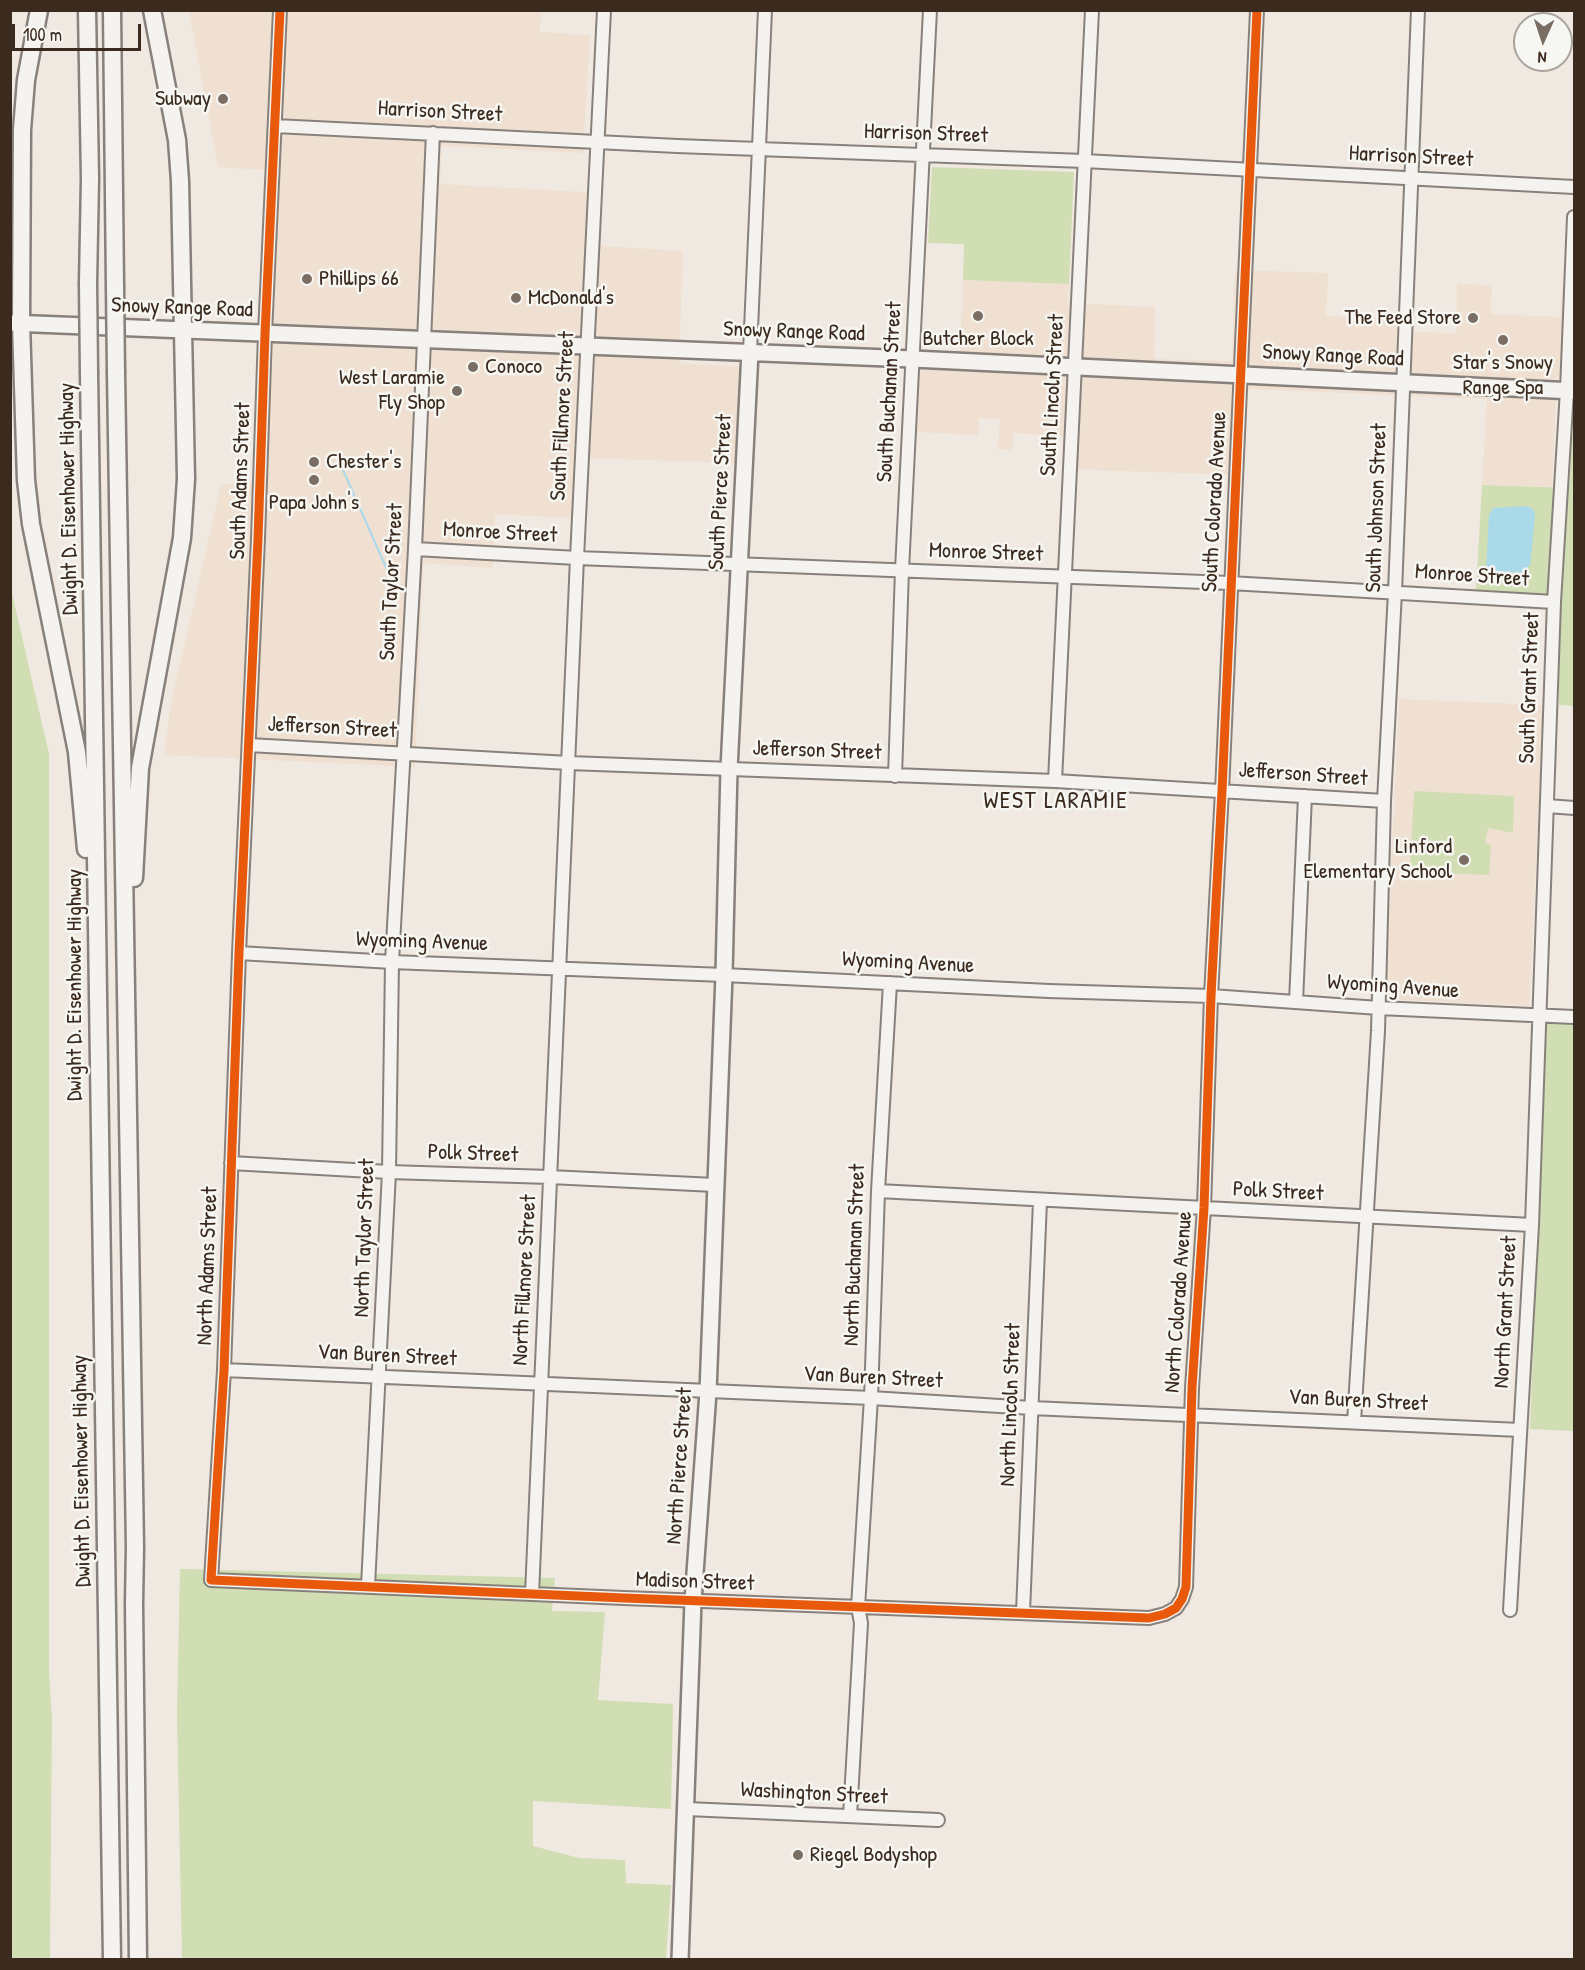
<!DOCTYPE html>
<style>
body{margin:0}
#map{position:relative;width:1585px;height:1970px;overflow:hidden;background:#f0e9e1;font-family:"Patrick Hand",sans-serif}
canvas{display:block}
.frame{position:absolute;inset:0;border:12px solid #3b2a1e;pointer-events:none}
.north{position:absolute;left:1513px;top:12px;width:60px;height:60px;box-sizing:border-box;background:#f6f6f2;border:2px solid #aba49d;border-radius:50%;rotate:183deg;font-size:16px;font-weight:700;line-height:24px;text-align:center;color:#3b2a1e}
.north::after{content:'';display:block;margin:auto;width:21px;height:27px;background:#7a6d62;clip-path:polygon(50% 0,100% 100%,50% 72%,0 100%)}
.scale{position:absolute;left:12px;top:24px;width:129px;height:27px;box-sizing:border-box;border:3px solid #3b2a1e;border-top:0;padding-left:8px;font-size:18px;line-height:21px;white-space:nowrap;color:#3b2a1e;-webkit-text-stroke:4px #f6f6f2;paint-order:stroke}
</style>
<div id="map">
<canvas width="1585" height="1970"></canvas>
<div class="frame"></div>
<div class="north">N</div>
<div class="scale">100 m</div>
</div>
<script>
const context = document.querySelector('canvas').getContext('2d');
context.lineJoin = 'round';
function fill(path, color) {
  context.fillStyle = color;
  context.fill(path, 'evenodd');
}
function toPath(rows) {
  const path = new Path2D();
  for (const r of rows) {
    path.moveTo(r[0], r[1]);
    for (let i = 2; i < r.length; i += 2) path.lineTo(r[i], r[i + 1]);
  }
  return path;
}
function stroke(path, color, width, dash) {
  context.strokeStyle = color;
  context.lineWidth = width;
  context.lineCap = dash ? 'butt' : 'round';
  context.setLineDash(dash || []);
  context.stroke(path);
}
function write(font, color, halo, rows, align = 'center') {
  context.font = font + ' "Patrick Hand",sans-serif';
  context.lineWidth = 5;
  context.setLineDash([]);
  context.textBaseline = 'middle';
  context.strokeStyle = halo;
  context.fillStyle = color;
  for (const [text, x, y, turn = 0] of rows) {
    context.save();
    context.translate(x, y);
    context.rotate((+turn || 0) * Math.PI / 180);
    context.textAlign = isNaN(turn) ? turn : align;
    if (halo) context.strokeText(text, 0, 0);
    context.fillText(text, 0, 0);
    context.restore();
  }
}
fill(toPath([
 [189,11,541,11,540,32,590,35,583,153,442,146,440,184,602,193,600,246,683,251,679,363,757,368,752,464,590,458,587,519,495,514,493,568,423,563,415,767,164,755,171,703,221,485,267,480,280,171,218,167],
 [1235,270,1328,273,1326,316,1413,321,1413,332,1456,333,1457,283,1492,286,1491,314,1561,317,1562,286,1574,286,1574,378,1557,377,1552,487,1482,485,1487,399,1248,389,1242,475,1062,469,1064,436,1014,433,1012,450,998,449,1000,419,979,418,978,435,917,432,919,351,960,351,963,280,1069,284,1068,303,1155,307,1154,359,1232,361],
 [1399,699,1544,705,1529,1006,1385,999]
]), '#efe0d1');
fill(toPath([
 [932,167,1074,172,1069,284,963,280,964,244,928,243],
 [1574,405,1574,706,1559,705,1559,596,1476,591,1482,485,1569,488],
 [11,589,49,754,49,1671,52,1718,50,1960,10,1959],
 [1414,791,1514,796,1513,833,1488,828,1485,843,1491,845,1489,875,1410,872],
 [1545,1023,1574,1024,1574,1431,1530,1429],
 [180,1569,555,1578,552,1611,605,1612,598,1700,673,1704,671,1809,533,1801,533,1846,579,1858,625,1860,626,1883,671,1885,666,1959,182,1959,177,1714]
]), '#d1ddb2');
fill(toPath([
 [1527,506,1534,510,1535,517,1530,565,1524,572,1492,574,1486,569,1489,515,1493,508]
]), '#aad9ea');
stroke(toPath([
 [340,463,388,572]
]), '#aad9ea', 2);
const minor = toPath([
 [280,10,265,334,258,539,239,953,224,1370,211,1580,624,1598,1149,1618,1165,1614,1176,1608,1182,1599,1186,1587,1192,1388,1204,1208,1211,996,1222,791,1257,10],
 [275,126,677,146,1084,161,1574,187],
 [750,352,765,10],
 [415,549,577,558,1230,583,1554,602],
 [249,745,569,763,1055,781,1384,801],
 [895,776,902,570,930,10],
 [1055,781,1092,10],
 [1547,806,1574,808],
 [239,953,392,962,724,975,1049,991,1211,996,1379,1008,1574,1017],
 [1296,1002,1305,796],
 [231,1163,389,1172,550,1177,715,1185],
 [878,1191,1532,1225],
 [224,1370,871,1398,1032,1408,1520,1430],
 [1354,1422,1378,1031,1384,801,1395,592,1418,10],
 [368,1586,389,1172,392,962,415,549,433,133],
 [532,1594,577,558,604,10],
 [1510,1610,1532,1225,1554,602,1567,390,1574,217],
 [1023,1612,1040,1201],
 [687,1809,938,1820],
 [850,1816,861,1623,858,1607,871,1398,878,1191,890,983]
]);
const major = toPath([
 [10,323,913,359,1574,391],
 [680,1960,693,1601,708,1392,724,975,729,769,750,352]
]);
const highway = toPath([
 [39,10,26,80,22,130,21,323,26,480,31,524,77,752,86,849],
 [87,10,90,179,88,283],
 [112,10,115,287],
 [89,373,112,1960],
 [116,373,135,1547,134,1604,138,1960],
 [134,878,140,768,182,538,186,479,180,181,177,140,152,10]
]);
stroke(minor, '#88817b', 16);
stroke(major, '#88817b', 20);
stroke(highway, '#88817b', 21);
stroke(minor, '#f4f3f0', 12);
stroke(major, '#f4f3f0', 15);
stroke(highway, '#f4f3f0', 16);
const highwayBridge = toPath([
 [88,283,89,373],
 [115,287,116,373]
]);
stroke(highwayBridge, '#88817b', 21, []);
stroke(highwayBridge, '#f4f3f0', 16);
stroke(toPath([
 [280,10,265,334,258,539,239,953,224,1370,211,1580,624,1598,1149,1618,1165,1614,1176,1608,1182,1599,1186,1587,1192,1388,1204,1208,1211,996,1222,791,1257,10]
]), '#e8590c', 9);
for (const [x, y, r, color] of [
 [223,99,6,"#7a6d62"],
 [307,279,6,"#7a6d62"],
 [516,298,6,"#7a6d62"],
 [978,316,6,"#7a6d62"],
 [1473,318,6,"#7a6d62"],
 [1503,340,6,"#7a6d62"],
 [473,367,6,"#7a6d62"],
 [457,391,6,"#7a6d62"],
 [314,462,6,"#7a6d62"],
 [314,480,6,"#7a6d62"],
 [1464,860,6,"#7a6d62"],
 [798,1855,6,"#7a6d62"]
]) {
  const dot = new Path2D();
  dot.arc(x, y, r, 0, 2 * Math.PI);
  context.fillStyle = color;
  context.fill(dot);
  stroke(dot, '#f6f6f2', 2);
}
write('22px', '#3b2a1e', '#f6f6f2', [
 ["Subway",211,99,"right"],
 ["Phillips 66",319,279],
 ["McDonald's",528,298],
 ["The Feed Store",1461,318,"right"],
 ["Butcher Block",978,339,"center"],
 ["Star's Snowy",1503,363,"center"],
 ["Range Spa",1503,388,"center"],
 ["Conoco",485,367],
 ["West Laramie",445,378,"right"],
 ["Fly Shop",445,403,"right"],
 ["Chester's",326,462],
 ["Papa John's",314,503,"center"],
 ["Linford",1452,847,"right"],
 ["Elementary School",1452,872,"right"],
 ["Riegel Bodyshop",810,1855]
], 'left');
write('22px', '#3b2a1e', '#f6f6f2', [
 ["Harrison Street",440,112,3],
 ["Harrison Street",926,134,2],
 ["Harrison Street",1411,157,3],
 ["Snowy Range Road",182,308,2],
 ["Snowy Range Road",794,332,2],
 ["Snowy Range Road",1333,356,3],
 ["South Buchanan Street",890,392,-87],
 ["South Lincoln Street",1053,395,-87],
 ["South Fillmore Street",563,416,-87],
 ["South Adams Street",241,481,-88],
 ["South Pierce Street",721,492,-87],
 ["Dwight D. Eisenhower Highway",69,499,-91],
 ["South Colorado Avenue",1215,502,-87],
 ["South Johnson Street",1377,508,-88],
 ["Monroe Street",500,533,3],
 ["Monroe Street",986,553,2],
 ["Monroe Street",1472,576,4],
 ["South Taylor Street",392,582,-87],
 ["South Grant Street",1530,688,-88],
 ["Jefferson Street",332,728,3],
 ["Jefferson Street",817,751,2],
 ["Jefferson Street",1303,775,4],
 ["Wyoming Avenue",422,942,2],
 ["Wyoming Avenue",908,963,3],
 ["Dwight D. Eisenhower Highway",75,985,-90],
 ["Wyoming Avenue",1393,987,4],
 ["Polk Street",473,1154,2],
 ["Polk Street",1278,1192,3],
 ["North Taylor Street",365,1238,-88],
 ["North Buchanan Street",855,1255,-88],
 ["North Adams Street",208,1266,-88],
 ["North Fillmore Street",525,1280,-87],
 ["North Colorado Avenue",1179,1302,-86],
 ["North Grant Street",1506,1312,-87],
 ["Van Buren Street",387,1356,3],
 ["Van Buren Street",873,1378,3],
 ["Van Buren Street",1358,1401,3],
 ["North Lincoln Street",1011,1405,-88],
 ["North Pierce Street",680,1466,-86],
 ["Dwight D. Eisenhower Highway",82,1471,-91],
 ["Madison Street",695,1582,2],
 ["Washington Street",814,1794,3]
]);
context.letterSpacing = '1.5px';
write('24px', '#3b2a1e', '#f6f6f2', [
 ["WEST LARAMIE",1056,802]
]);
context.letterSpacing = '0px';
</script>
